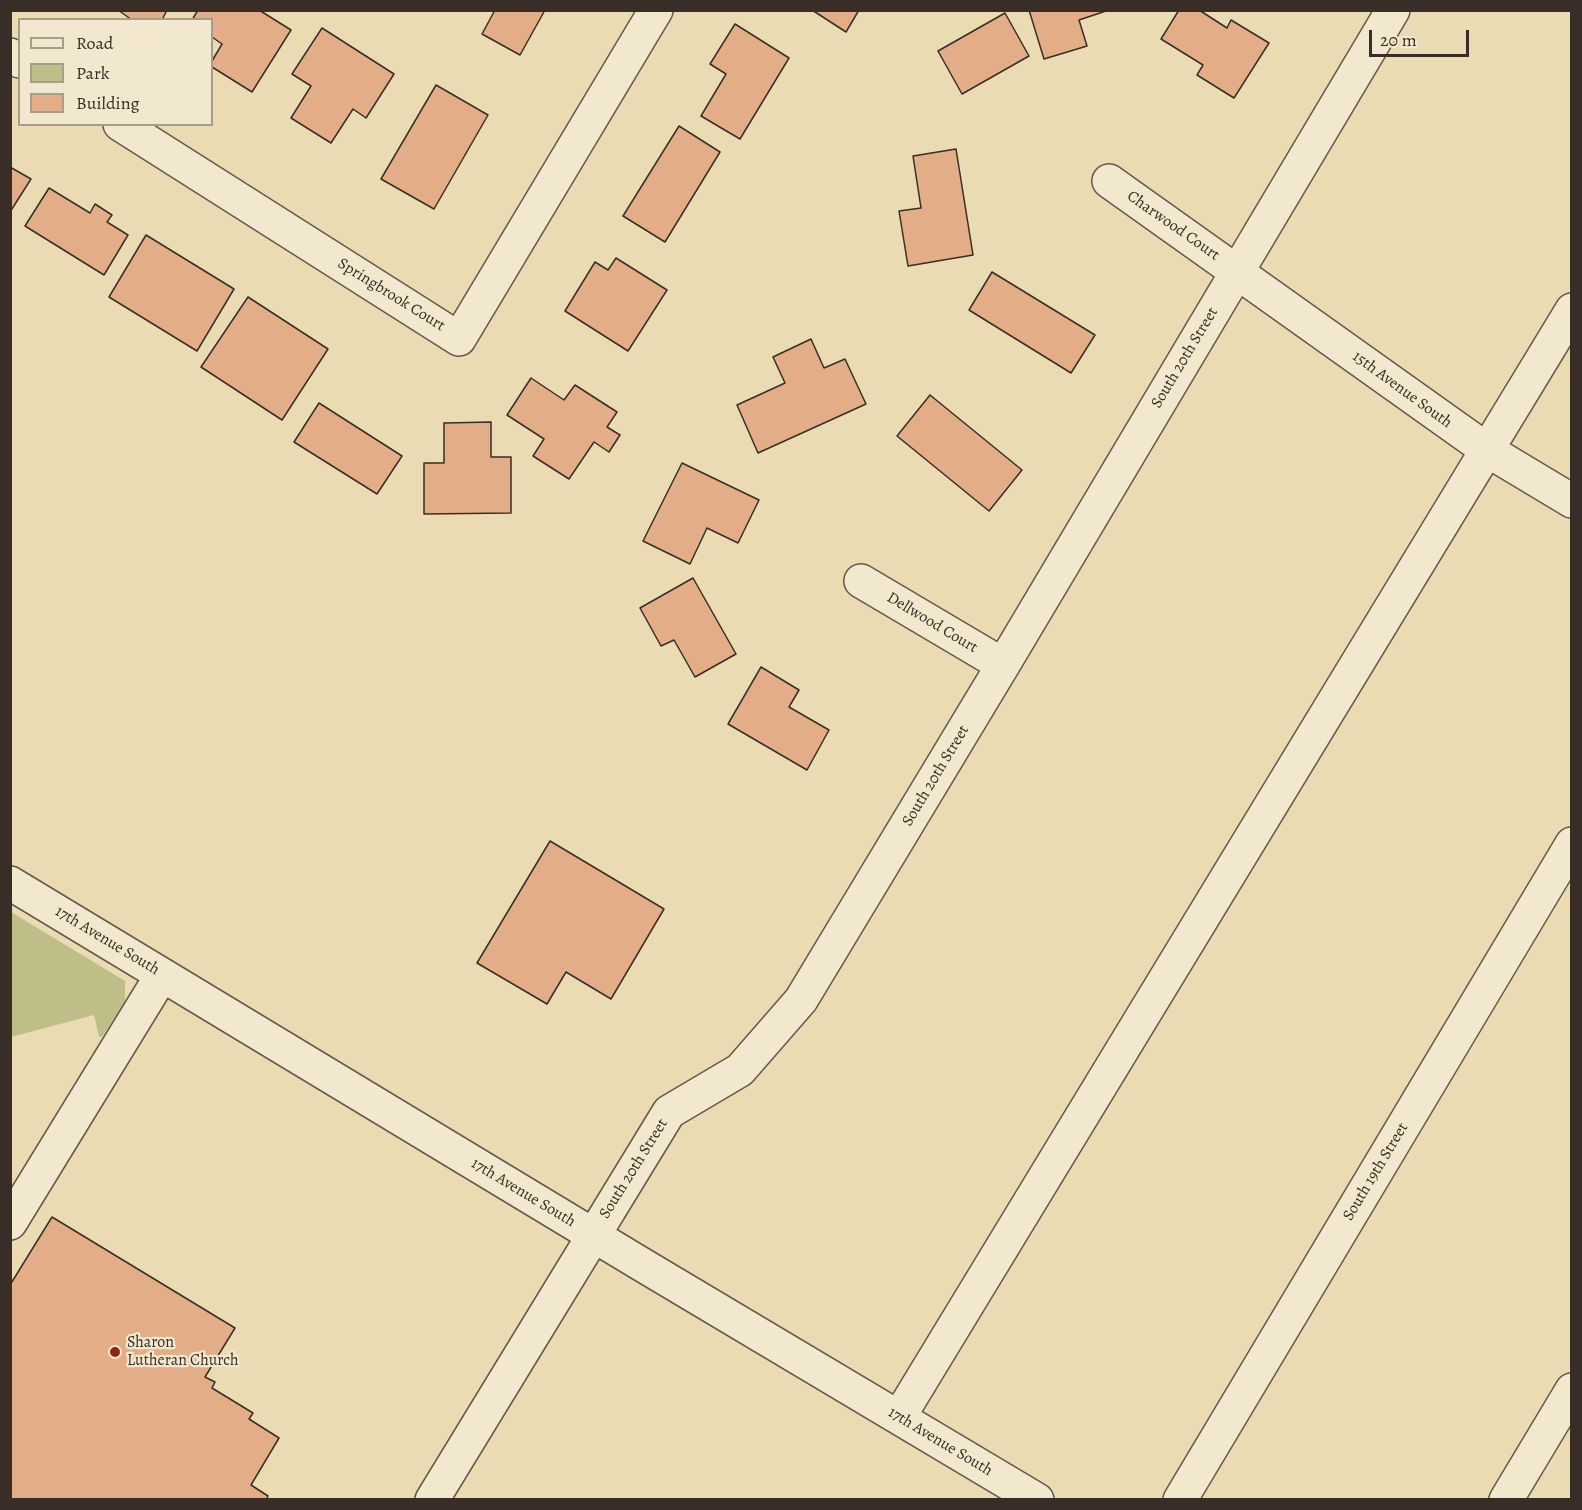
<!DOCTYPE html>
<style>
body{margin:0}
#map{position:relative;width:1582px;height:1510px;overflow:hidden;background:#eadbb3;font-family:Alegreya,serif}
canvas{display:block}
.frame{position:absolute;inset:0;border:12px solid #392d27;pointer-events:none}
.legend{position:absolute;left:18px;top:18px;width:195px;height:108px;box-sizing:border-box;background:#f1e8ce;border:2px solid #a79d8b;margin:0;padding:8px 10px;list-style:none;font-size:18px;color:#392d27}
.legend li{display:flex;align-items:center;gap:12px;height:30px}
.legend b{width:30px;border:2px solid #a79d8b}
.scale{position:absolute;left:1369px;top:30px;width:100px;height:27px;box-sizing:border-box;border:3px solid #392d27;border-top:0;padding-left:8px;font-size:18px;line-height:21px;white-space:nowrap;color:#392d27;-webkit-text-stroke:4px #f1e8ce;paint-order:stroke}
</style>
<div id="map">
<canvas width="1582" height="1510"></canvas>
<div class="frame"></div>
<ul class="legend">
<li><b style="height:8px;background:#f1e8ce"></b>Road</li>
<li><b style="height:16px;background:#bfbe88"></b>Park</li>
<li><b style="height:16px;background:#e3ae87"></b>Building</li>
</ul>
<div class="scale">20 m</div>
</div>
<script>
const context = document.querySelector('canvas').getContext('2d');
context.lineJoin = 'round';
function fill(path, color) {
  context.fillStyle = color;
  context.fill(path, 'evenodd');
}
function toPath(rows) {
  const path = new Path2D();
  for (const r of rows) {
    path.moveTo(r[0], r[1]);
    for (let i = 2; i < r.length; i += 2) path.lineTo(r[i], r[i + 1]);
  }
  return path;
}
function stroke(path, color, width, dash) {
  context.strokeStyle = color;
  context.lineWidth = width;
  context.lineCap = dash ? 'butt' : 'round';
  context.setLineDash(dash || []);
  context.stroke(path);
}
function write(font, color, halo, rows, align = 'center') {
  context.font = font + ' Alegreya,serif';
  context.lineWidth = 4.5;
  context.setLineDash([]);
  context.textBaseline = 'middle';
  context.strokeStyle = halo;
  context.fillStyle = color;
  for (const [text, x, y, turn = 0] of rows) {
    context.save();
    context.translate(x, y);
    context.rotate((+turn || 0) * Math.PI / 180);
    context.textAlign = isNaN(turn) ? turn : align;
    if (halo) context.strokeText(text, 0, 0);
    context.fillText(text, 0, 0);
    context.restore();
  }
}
fill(toPath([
 [11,912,125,981,125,1001,102,1037,99,1037,94,1015,11,1037]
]), '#bfbe88');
const building = toPath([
 [118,10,167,10,162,20,132,20,118,10],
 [198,10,259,10,291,30,252,92,212,67,212,61,222,44,212,37,212,20,192,20,198,10],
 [495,10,545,10,520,55,482,34,495,10],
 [812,10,859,10,846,32,812,10],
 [1029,10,1109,10,1079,20,1087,46,1044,59,1029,10],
 [1179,10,1199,10,1227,28,1231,20,1269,43,1234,98,1197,75,1203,65,1161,39,1179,10],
 [1005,13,1029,56,962,94,938,51,1005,13],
 [735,24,789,58,740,139,701,116,726,74,710,64,735,24],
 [322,28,394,74,366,118,353,109,331,143,291,118,311,86,292,74,322,28],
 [436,85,488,115,434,209,381,179,436,85],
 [679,126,720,152,665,242,623,216,679,126],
 [956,149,973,255,908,266,899,211,921,208,913,156,956,149],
 [10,167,31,179,10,212,10,167],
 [49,188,90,213,95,204,112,215,107,222,128,235,104,275,25,226,49,188],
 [146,235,234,289,197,351,109,297,146,235],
 [616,258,667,290,628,351,565,311,595,262,608,270,616,258],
 [992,272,1095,335,1071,373,969,310,992,272],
 [248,297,328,349,282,420,201,367,248,297],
 [811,339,824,368,845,359,866,404,758,453,737,405,785,383,773,357,811,339],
 [531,378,564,400,575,385,617,412,607,427,620,435,609,452,594,442,569,479,533,456,544,439,507,415,531,378],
 [930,395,1022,470,989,511,897,436,930,395],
 [319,403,402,456,377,494,294,442,319,403],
 [491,422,491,457,511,457,511,513,424,514,424,463,444,463,444,423,491,422],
 [682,463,759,500,738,543,707,528,690,564,643,541,682,463],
 [693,578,736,654,695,677,674,640,661,646,640,608,693,578],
 [761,667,799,690,789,707,829,730,807,770,728,724,761,667],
 [550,841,664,909,611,999,566,972,547,1004,477,963,550,841],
 [52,1217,235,1328,205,1377,215,1382,212,1388,253,1413,249,1419,279,1438,251,1485,268,1496,266,1500,10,1500,10,1285,52,1217]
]);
fill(building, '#e3ae87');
stroke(building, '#392d27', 1.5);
const minor = toPath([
 [10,55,20,61],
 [120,124,459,339,656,10],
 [1109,181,1487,450,1572,501],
 [861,581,1003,665],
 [10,883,641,1264,1037,1500],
 [10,1223,162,975],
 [899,1417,1572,310],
 [432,1500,669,1112,740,1070,801,1000,1003,665,1393,10],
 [1180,1500,1572,844],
 [1506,1500,1572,1390]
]);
stroke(minor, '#65584a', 36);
stroke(minor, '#f1e8ce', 33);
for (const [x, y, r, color] of [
 [115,1352,6,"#8f2418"]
]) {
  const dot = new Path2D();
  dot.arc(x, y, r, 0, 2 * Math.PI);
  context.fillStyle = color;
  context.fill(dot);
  stroke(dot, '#f1e8ce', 2);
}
write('16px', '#392d27', '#f1e8ce', [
 ["Charwood Court",1173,226,35],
 ["Springbrook Court",391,295,32],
 ["South 20th Street",1185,358,-59],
 ["15th Avenue South",1402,390,36],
 ["Dellwood Court",932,623,31],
 ["South 20th Street",936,776,-59],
 ["17th Avenue South",107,941,31],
 ["South 20th Street",634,1169,-58],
 ["South 19th Street",1376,1172,-59],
 ["17th Avenue South",523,1193,31],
 ["17th Avenue South",940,1442,31]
]);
write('16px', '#392d27', '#f1e8ce', [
 ["Sharon",127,1343],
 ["Lutheran Church",127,1361]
], 'left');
</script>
